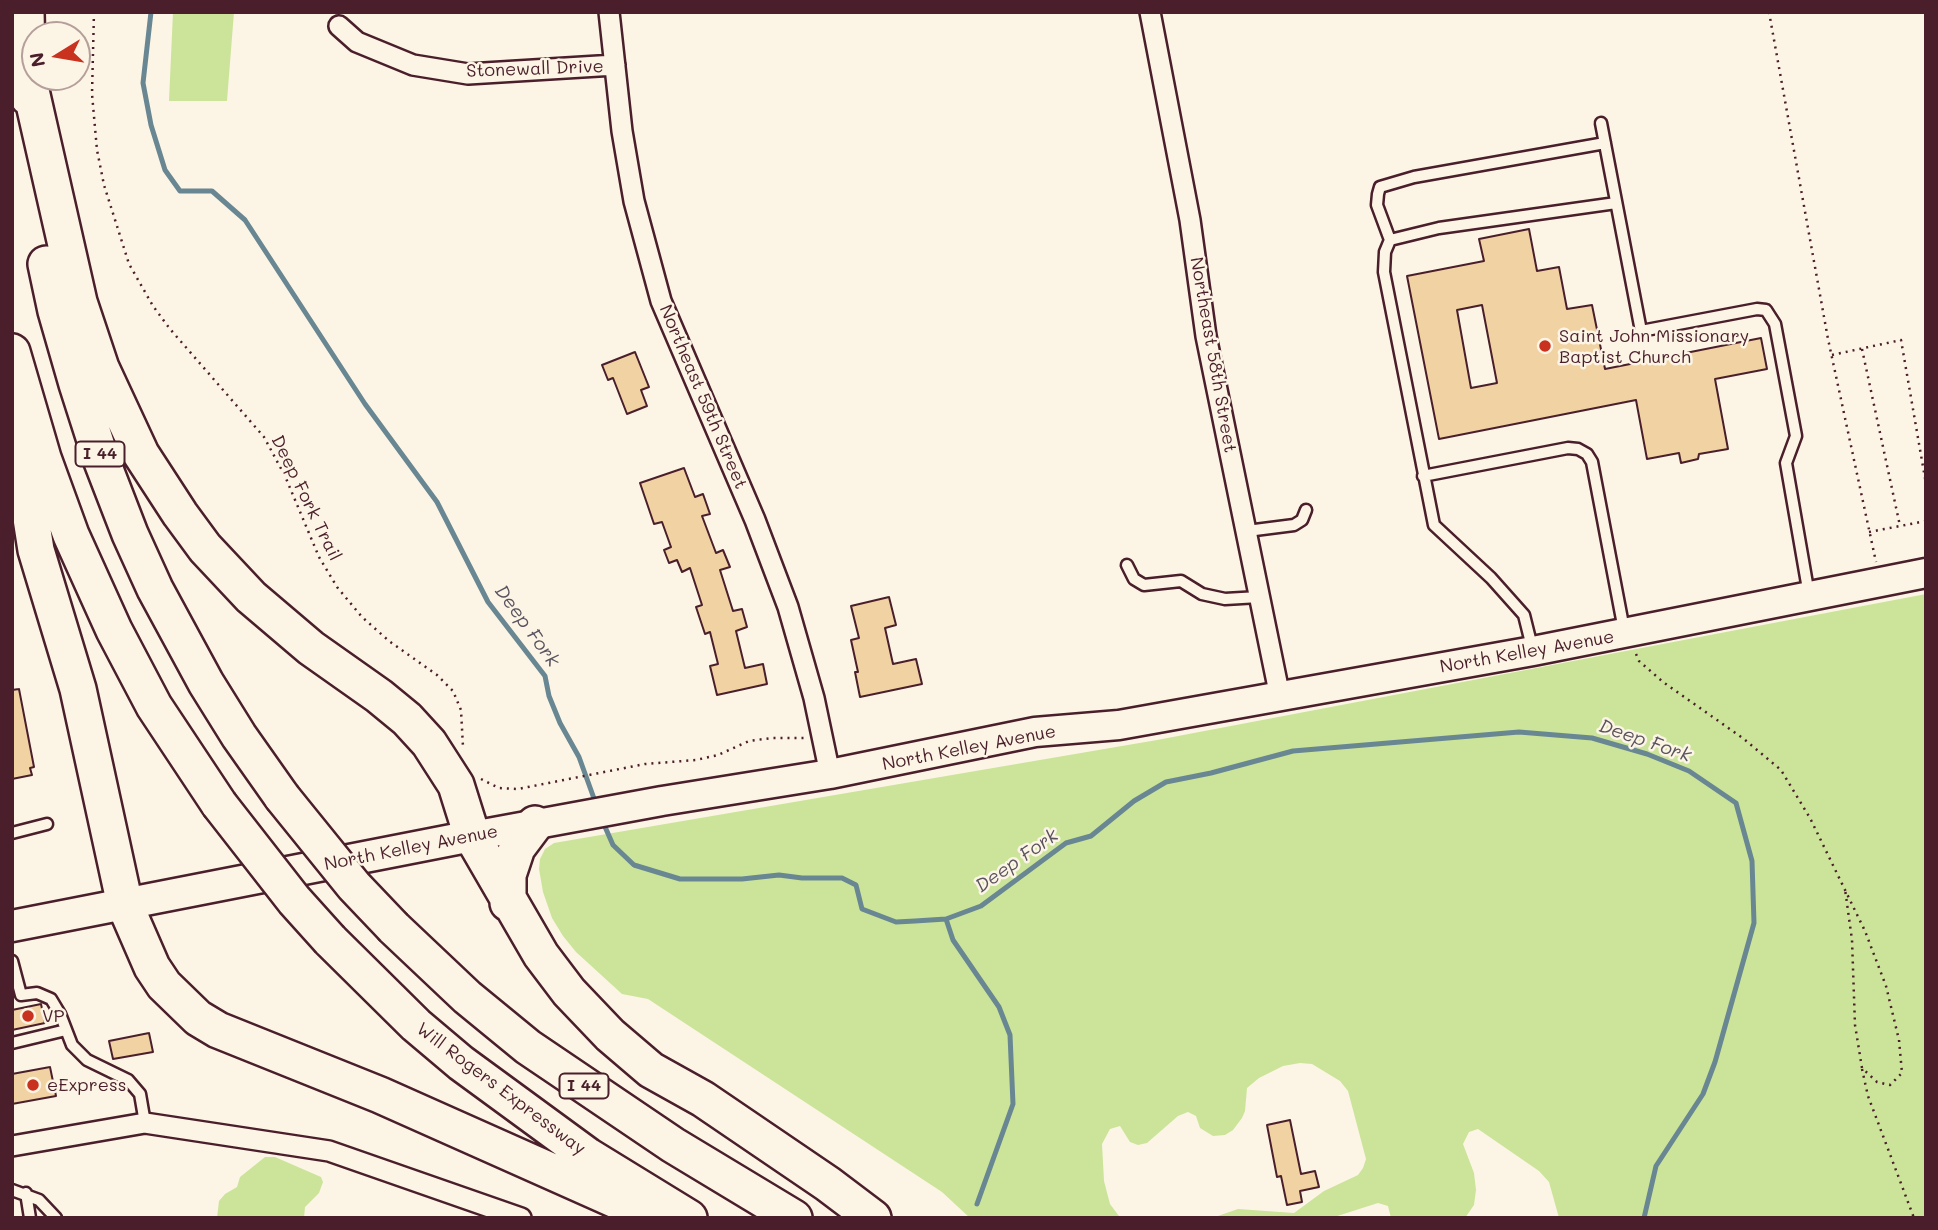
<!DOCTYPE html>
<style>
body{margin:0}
#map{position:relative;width:1938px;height:1230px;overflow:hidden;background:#fcf5e5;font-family:Mali,sans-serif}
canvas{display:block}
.frame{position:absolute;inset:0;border:14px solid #4a1f2b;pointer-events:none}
.north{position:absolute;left:21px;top:21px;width:70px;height:70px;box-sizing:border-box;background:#fcf5e5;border:2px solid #b59f9b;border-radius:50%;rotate:259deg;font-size:19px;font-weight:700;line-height:28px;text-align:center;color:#4a1f2b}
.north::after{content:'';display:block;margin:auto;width:24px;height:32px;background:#c8321e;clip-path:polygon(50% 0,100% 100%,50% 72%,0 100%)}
</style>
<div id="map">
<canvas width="1938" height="1230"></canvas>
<div class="frame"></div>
<div class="north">N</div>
</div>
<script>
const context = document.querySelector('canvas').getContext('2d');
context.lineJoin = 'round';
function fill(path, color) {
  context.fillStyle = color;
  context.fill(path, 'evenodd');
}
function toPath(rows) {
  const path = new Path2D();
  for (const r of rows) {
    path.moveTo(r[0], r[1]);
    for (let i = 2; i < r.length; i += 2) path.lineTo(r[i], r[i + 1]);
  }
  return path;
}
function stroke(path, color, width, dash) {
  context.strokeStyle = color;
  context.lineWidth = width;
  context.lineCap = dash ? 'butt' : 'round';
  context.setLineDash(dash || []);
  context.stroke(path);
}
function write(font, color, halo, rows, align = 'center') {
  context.font = font + ' Mali,sans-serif';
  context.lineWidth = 5;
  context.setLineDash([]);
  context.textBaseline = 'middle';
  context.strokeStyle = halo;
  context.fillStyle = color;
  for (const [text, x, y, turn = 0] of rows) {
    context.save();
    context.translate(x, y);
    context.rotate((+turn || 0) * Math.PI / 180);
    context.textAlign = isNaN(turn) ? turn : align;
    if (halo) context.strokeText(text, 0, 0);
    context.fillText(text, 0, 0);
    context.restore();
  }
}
fill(toPath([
 [173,12,234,12,227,101,169,101],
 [1926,594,1926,1218,1559,1218,1549,1182,1539,1171,1478,1129,1469,1132,1463,1144,1474,1173,1476,1190,1474,1205,1465,1218,1391,1218,1388,1206,1378,1203,1331,1218,1212,1218,1238,1209,1294,1213,1324,1191,1358,1175,1363,1168,1366,1159,1348,1091,1340,1081,1312,1064,1300,1063,1283,1066,1259,1078,1247,1088,1245,1111,1242,1118,1233,1130,1225,1135,1213,1136,1200,1128,1196,1116,1188,1112,1178,1116,1147,1143,1138,1145,1130,1142,1120,1126,1110,1129,1102,1144,1104,1181,1110,1204,1119,1216,1127,1218,970,1218,942,1192,648,999,622,994,576,952,563,936,552,918,543,892,539,869,540,859,545,849,554,843,1157,740],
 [265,1157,275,1157,321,1177,323,1182,319,1193,305,1207,304,1218,217,1218,219,1201,225,1194,237,1187,240,1177]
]), '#cbe49a');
stroke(toPath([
 [151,12,143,83,151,125,165,170,180,191,212,191,245,220,365,404,437,502,488,602,545,676,549,696,560,723,579,757,596,804],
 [602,820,613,845,634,865,680,879,742,879,779,875,802,878,842,878,856,885,862,909,896,922,915,921,946,919,981,906,1066,843,1091,836,1134,801,1166,782,1211,773,1293,751,1519,732,1592,738,1647,754,1689,771,1736,803,1752,861,1754,923,1715,1062,1703,1094,1656,1166,1644,1218],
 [946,919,953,940,999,1007,1010,1035,1013,1104,977,1204]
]), '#698793', 5);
const building = toPath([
 [1529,229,1537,271,1559,267,1567,309,1592,305,1605,369,1761,338,1767,369,1715,379,1728,449,1699,454,1698,459,1681,463,1679,453,1647,459,1636,400,1439,439,1407,276,1484,261,1479,239,1529,229],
 [1482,305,1497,383,1471,388,1457,310,1482,305],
 [635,352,649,387,641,390,647,406,627,414,613,378,608,380,602,365,635,352],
 [684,468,695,497,703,494,710,514,702,516,716,553,723,550,730,567,720,570,733,611,742,609,747,627,736,631,745,668,763,664,767,684,717,695,710,666,718,664,710,632,705,634,696,607,702,605,690,568,682,572,677,560,669,563,664,550,671,547,662,522,654,524,640,483,684,468],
 [889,597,896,625,885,628,893,664,916,659,922,684,860,697,855,672,858,672,851,640,859,638,851,606,889,597],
 [19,689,34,767,30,768,32,775,12,779,12,690,19,689],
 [41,1004,45,1023,12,1030,12,1010,41,1004],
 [149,1033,153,1052,113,1059,109,1041,149,1033],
 [50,1067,56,1096,12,1104,12,1074,50,1067],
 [1290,1120,1301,1174,1315,1171,1319,1187,1300,1191,1302,1202,1287,1205,1281,1176,1277,1177,1267,1125,1290,1120]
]);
fill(building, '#f0d2a3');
stroke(building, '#4a1f2b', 2);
const lane = toPath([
 [1601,123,1641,331,1757,309,1766,310,1775,324,1796,436,1786,463,1809,595],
 [1390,240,1439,228,1616,203],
 [1423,476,1568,448,1578,449,1587,454,1592,462,1624,630],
 [1247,531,1294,525,1302,520,1306,510],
 [1127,565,1134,579,1144,585,1181,581,1202,594,1225,599,1259,597],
 [1532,647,1524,615,1491,578,1434,525,1384,272,1385,252,1390,240,1377,205,1378,194,1380,187,1414,177,1605,143],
 [12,833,47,824],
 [12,961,21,995,37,993,51,999,60,1014,72,1045,87,1060,128,1080,140,1094,145,1123],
 [12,1043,66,1030],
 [12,1190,39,1200,56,1218],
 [26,1193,30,1218]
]);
const street = toPath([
 [609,12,622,131,634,201,661,301,755,520,788,607,814,698,830,774],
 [1150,12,1190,220,1206,336,1280,697],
 [339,26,357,42,413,65,468,74,615,65],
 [12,1146,145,1123,329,1151,521,1218]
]);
const secondary = toPath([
 [472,836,662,801,830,774,1035,732,1119,725,1533,651,1926,573]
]);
const primary = toPath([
 [12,926,472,836]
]);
const highway = toPath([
 [26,12,28,97],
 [27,73,79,302,101,368,141,454,180,514,205,548,251,597,311,648,379,696,407,719,429,743,456,785,472,836,541,955,569,992,610,1035,651,1070,703,1099,828,1184,873,1218],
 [46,264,56,311,77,384,101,459,130,534,155,589,206,683,239,736,282,797],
 [12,352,43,458,71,535,114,630,154,706,219,804],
 [12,397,36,550,78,689,125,905,152,967,164,985,198,1018,218,1030,380,1095,656,1218],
 [508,903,508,875,517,848,535,824],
 [394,928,467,997,528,1047,673,1145,794,1218],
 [330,940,416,1025,461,1063,588,1156,689,1218]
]);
stroke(lane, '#4a1f2b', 15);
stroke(street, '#4a1f2b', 24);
stroke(secondary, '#4a1f2b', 33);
stroke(primary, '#4a1f2b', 35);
stroke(highway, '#4a1f2b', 40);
stroke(toPath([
 [94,12,92,94,97,150,104,185,129,264,153,306,170,329,264,437,285,476,319,557,337,587,362,617,389,641,437,675,453,691,461,710,463,747],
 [1769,12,1828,339,1876,562],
 [1862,349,1900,526],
 [1832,355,1901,340,1926,484],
 [1869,532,1926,521],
 [1636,654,1639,661,1663,682,1744,739,1781,770,1810,818,1865,931,1886,986,1899,1040,1902,1073,1890,1085,1877,1082,1862,1068,1855,1025,1852,940,1845,889],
 [481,779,499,788,518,789,645,764,696,760,718,755,749,741,772,738,805,738],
 [1862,1069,1868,1096,1914,1218]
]), '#4a1f2b', 2.5, [2, 5]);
stroke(lane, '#fcf5e5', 10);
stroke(street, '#fcf5e5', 19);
stroke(secondary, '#fcf5e5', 28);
stroke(primary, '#fcf5e5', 30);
stroke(highway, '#fcf5e5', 35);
const highwayBridge = toPath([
 [282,797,354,886,394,928],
 [219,804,294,900,330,940]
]);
stroke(highwayBridge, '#4a1f2b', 40, []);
stroke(highwayBridge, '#fcf5e5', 35);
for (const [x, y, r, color] of [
 [1545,346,7,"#c8321e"],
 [28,1016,7,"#c8321e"],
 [33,1085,7,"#c8321e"]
]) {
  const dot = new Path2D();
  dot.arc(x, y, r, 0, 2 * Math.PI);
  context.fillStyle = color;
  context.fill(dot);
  stroke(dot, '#fcf5e5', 2.5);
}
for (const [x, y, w] of [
 [100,454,49],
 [584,1086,49]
]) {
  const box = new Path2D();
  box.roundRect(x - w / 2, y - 12.5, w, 25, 5);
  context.fillStyle = '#fcf5e5';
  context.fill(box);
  stroke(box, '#4a1f2b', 2);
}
write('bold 16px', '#4a1f2b', null, [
 ["I 44",100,454],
 ["I 44",584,1086]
]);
write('18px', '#4a1f2b', '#fcf5e5', [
 ["Stonewall Drive",535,69,-2],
 ["Northeast 58th Street",1213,355,80],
 ["Northeast 59th Street",703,397,67],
 ["Deep Fork Trail",306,498,64],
 ["North Kelley Avenue",1527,652,-10],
 ["North Kelley Avenue",969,748,-11],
 ["North Kelley Avenue",411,848,-11],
 ["Will Rogers Expressway",501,1089,37]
]);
write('18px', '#4a1f2b', '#fcf5e5', [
 ["Saint John Missionary",1559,336],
 ["Baptist Church",1559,357],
 ["VP",42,1016],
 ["eExpress",47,1085]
], 'left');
write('italic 19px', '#59535f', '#fcf5e5', [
 ["Deep Fork",527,626,54],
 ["Deep Fork",1645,741,19],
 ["Deep Fork",1017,861,-35]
]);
</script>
